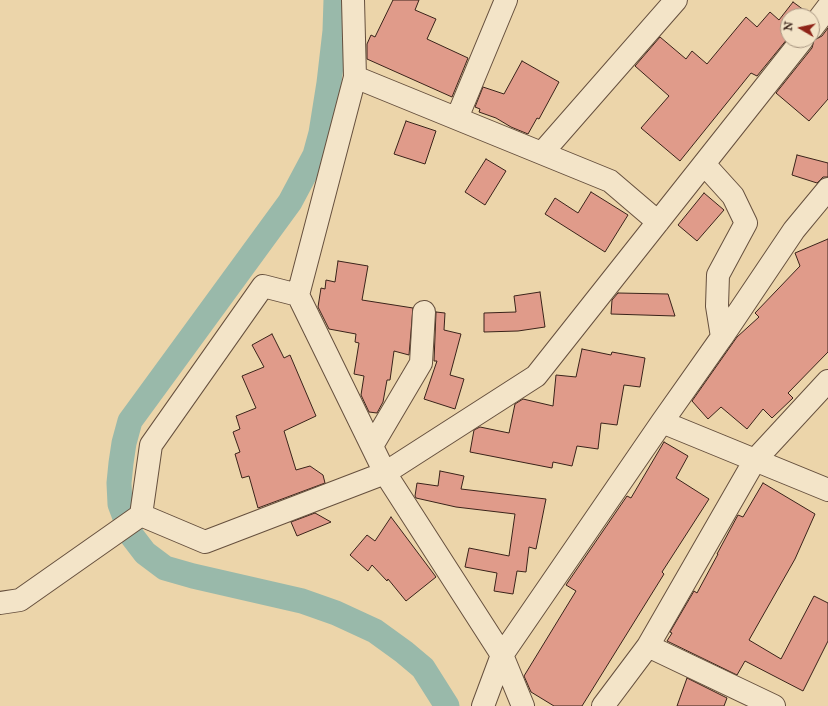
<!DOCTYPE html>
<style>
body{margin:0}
#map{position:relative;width:828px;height:706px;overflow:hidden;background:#ecd5aa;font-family:"IM FELL Great Primer",serif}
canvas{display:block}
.north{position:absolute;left:780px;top:8px;width:40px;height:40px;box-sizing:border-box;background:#f3e4c8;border:1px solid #a99782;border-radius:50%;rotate:279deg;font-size:11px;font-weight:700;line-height:16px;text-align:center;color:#3a231a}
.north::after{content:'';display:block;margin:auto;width:14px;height:18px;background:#8f2418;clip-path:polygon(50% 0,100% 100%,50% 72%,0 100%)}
</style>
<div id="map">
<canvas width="828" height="706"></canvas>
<div class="north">N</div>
</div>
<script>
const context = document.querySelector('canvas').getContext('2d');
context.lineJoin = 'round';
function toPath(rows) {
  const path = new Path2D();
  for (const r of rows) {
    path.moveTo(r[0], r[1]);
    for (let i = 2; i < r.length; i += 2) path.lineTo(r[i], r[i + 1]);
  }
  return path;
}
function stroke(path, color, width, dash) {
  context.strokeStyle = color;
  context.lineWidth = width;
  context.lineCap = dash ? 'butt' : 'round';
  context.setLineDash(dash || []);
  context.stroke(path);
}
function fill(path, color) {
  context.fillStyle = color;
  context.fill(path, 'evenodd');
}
stroke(toPath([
 [336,0,335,31,329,83,321,133,315,155,290,202,130,421,124,443,121,463,119,483,120,504,132,536,145,553,165,568,193,576,302,601,336,613,375,631,404,652,423,668,447,706]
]), '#99b9aa', 25);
const building = toPath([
 [393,0,419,0,415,10,436,19,427,39,468,58,452,97,367,59,367,44,371,35,375,37,393,0],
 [793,2,808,13,805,16,788,16,788,38,757,76,751,73,680,161,641,128,669,96,635,66,660,37,686,59,692,51,707,64,746,17,757,27,770,12,779,20,793,2],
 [828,28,828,99,809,121,776,93,812,48,814,40,822,36,828,28],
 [522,61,559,82,539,119,537,118,528,134,511,127,496,118,479,112,480,109,475,107,483,87,504,94,522,61],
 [406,121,436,131,425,164,394,154,406,121],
 [797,155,828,163,828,177,823,177,817,183,792,175,797,155],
 [486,159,506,171,485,205,465,192,486,159],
 [591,192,628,215,605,252,545,214,555,198,578,213,591,192],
 [704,193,724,210,697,241,678,225,704,193],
 [828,239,828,352,788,393,793,398,772,418,763,409,747,429,721,407,708,419,692,401,737,337,759,317,755,313,800,266,795,253,828,239],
 [338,261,368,266,362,300,413,308,409,355,394,351,390,380,387,380,383,402,377,413,369,412,361,395,364,376,354,374,359,343,355,342,356,334,329,329,318,307,321,288,325,289,326,280,335,282,338,261],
 [540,292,545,327,518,331,484,332,484,313,516,312,514,296,540,292],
 [618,293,668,294,675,316,611,314,612,300,618,293],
 [436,312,445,313,444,330,461,334,450,375,464,379,455,409,424,399,437,361,434,361,436,312],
 [272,334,284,358,290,355,316,416,284,431,296,470,310,466,323,475,325,483,258,508,249,476,242,478,235,454,240,452,233,432,240,429,236,416,256,408,242,376,264,367,252,345,272,334],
 [582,349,611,355,612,352,645,358,640,387,624,385,617,425,601,423,598,449,577,446,572,466,553,462,552,468,470,452,474,430,480,427,509,433,515,404,523,399,553,406,556,375,576,377,582,349],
 [664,442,688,456,676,478,709,499,662,572,664,574,582,706,554,706,531,692,524,676,576,591,566,585,627,496,631,498,664,442],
 [440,471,464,476,461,489,546,499,536,549,529,547,526,572,517,571,513,594,494,591,497,573,465,567,469,548,509,556,515,514,456,507,416,498,415,496,417,483,438,486,440,471],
 [763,483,815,514,795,559,749,640,781,659,814,596,828,603,828,641,803,691,745,661,737,675,667,641,672,633,670,632,694,591,697,593,718,554,717,554,738,515,743,517,763,483],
 [315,513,331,522,297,536,291,522,315,513],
 [391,517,436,577,406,601,388,579,387,581,372,565,368,571,350,555,367,535,375,541,391,517],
 [687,678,727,698,724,706,677,706,687,678]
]);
fill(building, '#e09b8a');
stroke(building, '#3a231a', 1);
const minor = toPath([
 [353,0,355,77,298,295,385,473,502,655,523,706],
 [812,28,828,7],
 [355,77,610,181,658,222],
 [457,118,506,0],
 [542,153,676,0],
 [704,164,733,196,746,223,718,275,717,306,722,337],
 [298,295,263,286,151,445,141,515,205,542,385,473,536,376,802,40],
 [662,422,828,490],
 [372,446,421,363,424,312],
 [0,603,20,600,141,515],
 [483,706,502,655,662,422,722,337,794,230,828,189],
 [603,706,648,646],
 [774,706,648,646,755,460,828,381]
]);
stroke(minor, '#66503e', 24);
stroke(minor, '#f3e4c8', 22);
</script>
